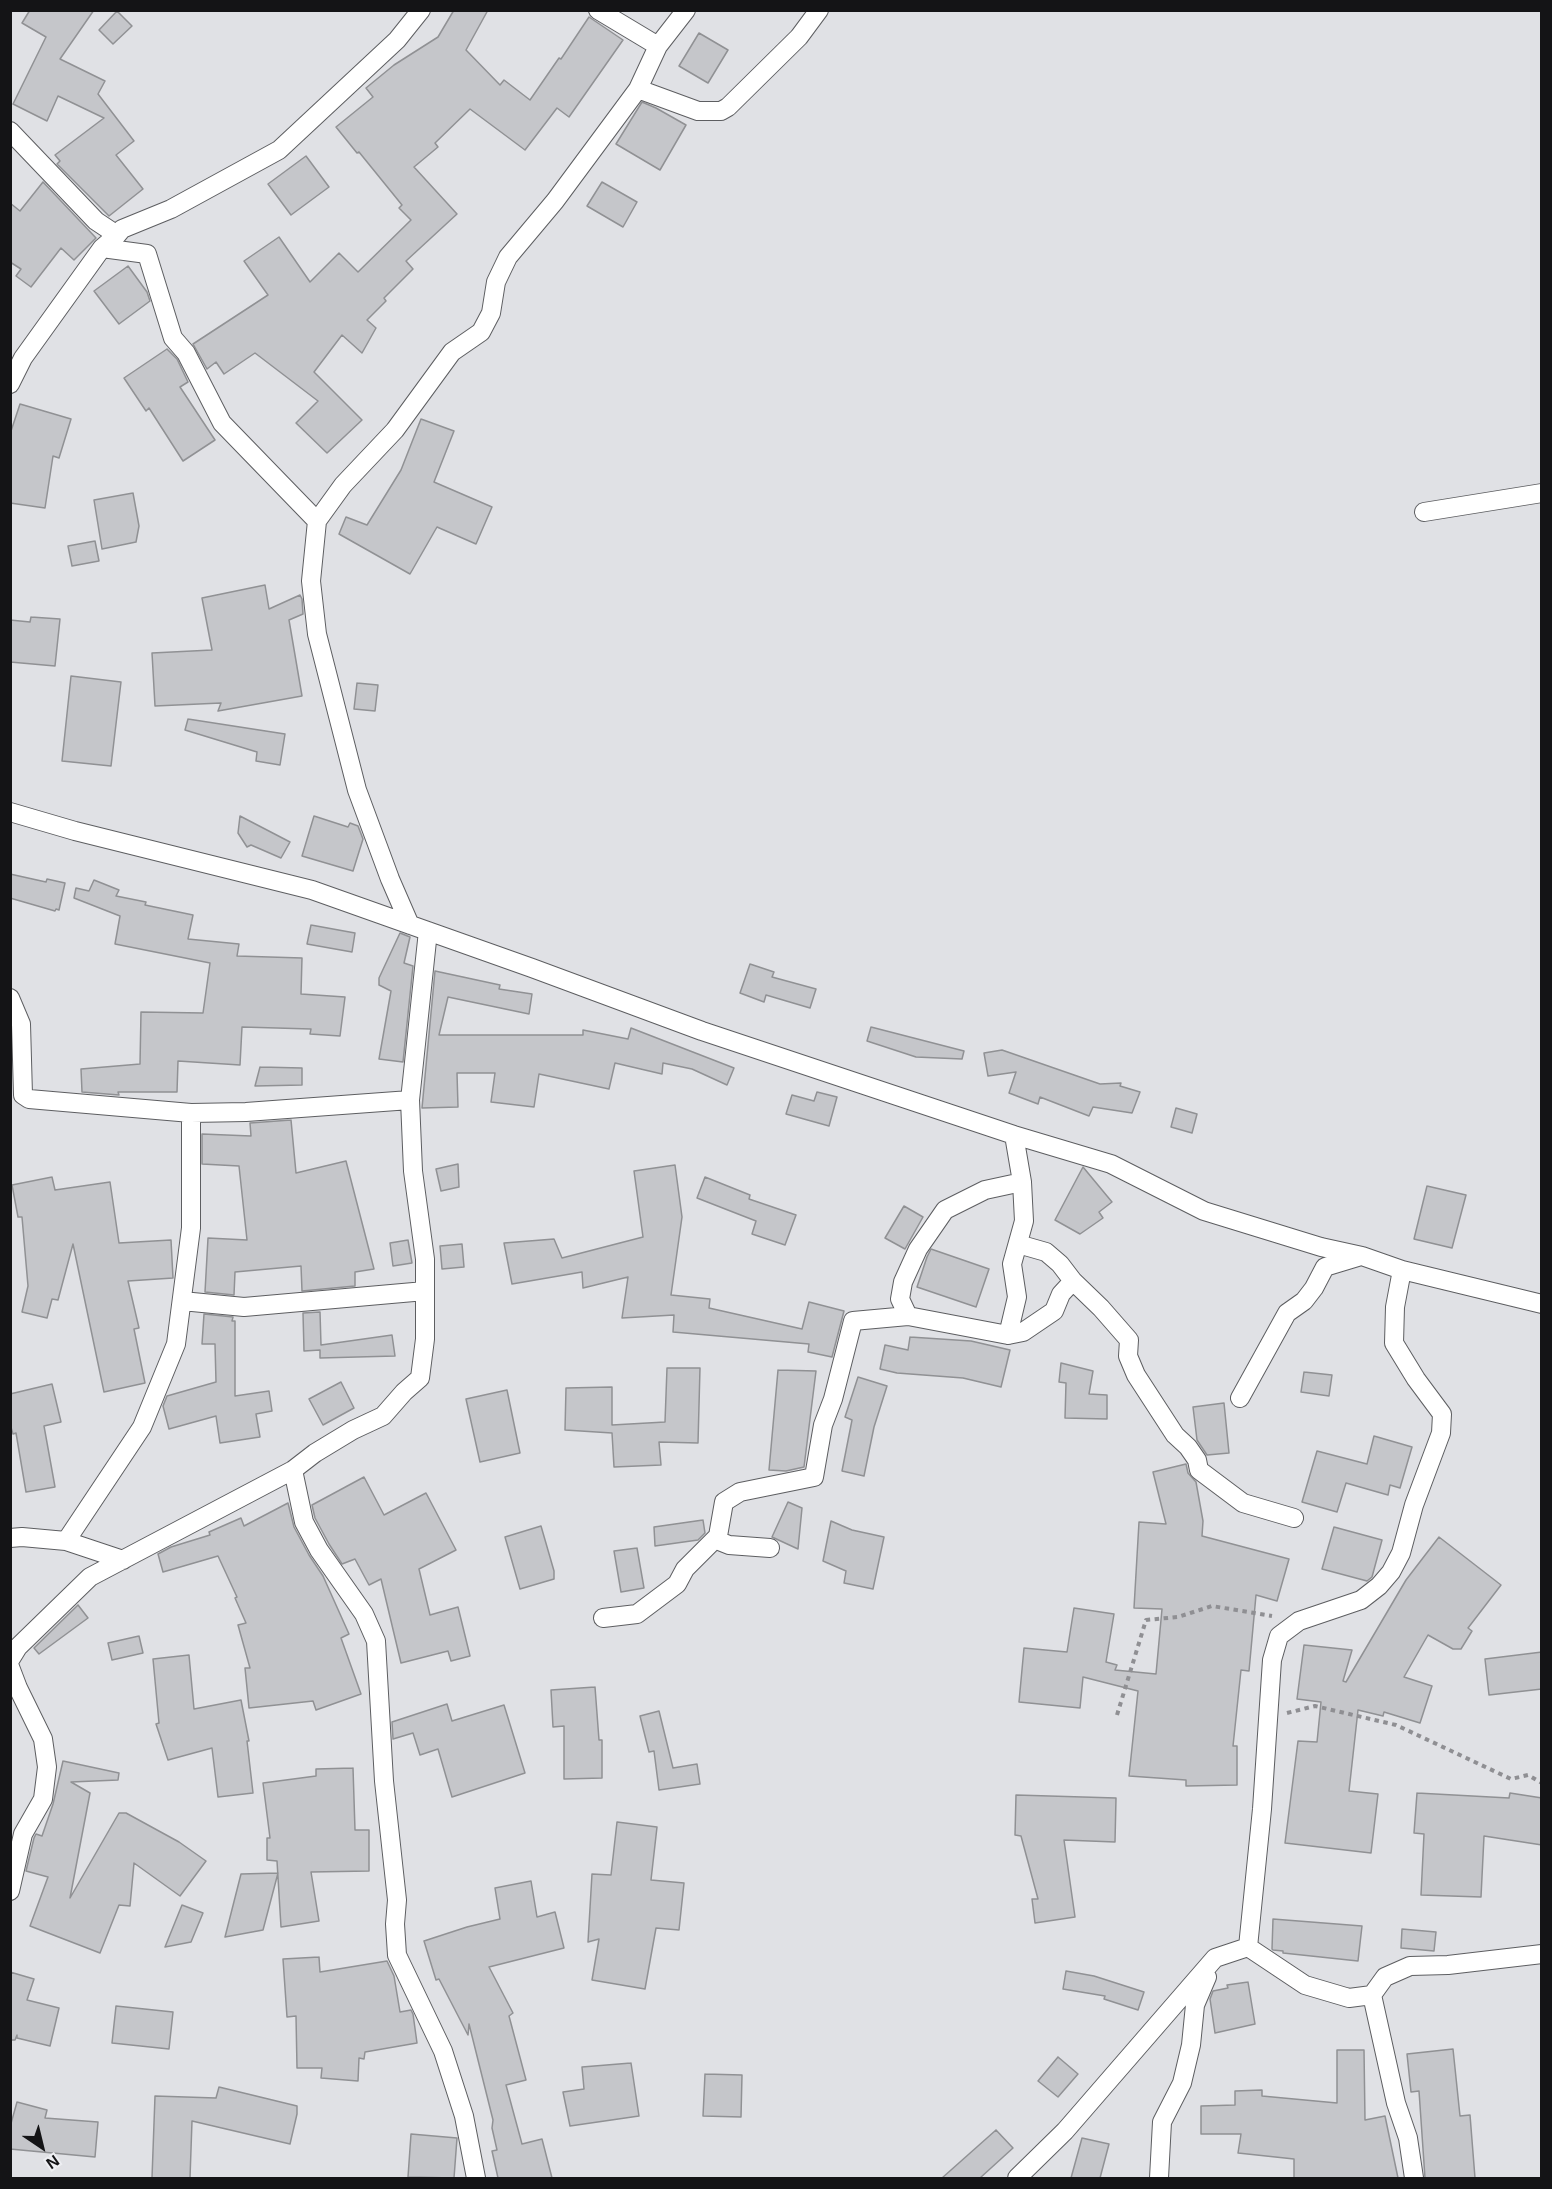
<!DOCTYPE html>
<style>
body{margin:0}
#map{position:relative;width:1552px;height:2189px;overflow:hidden;background:#e0e1e5;font-family:Arial,sans-serif}
canvas{display:block}
.frame{position:absolute;inset:0;border:12px solid #141416;pointer-events:none}
.north{position:absolute;left:12px;top:2117px;width:60px;height:60px;-webkit-text-stroke:4px #eeeff3;paint-order:stroke;rotate:145deg;font-size:16px;font-weight:700;line-height:24px;text-align:center;color:#141416}
.north::after{content:'';display:block;margin:auto;width:21px;height:27px;background:#141416;clip-path:polygon(50% 0,100% 100%,50% 72%,0 100%)}
</style>
<div id="map">
<canvas width="1552" height="2189"></canvas>
<div class="frame"></div>
<div class="north">N</div>
</div>
<script>
const context = document.querySelector('canvas').getContext('2d');
context.lineJoin = 'round';
function fill(path, color) {
  context.fillStyle = color;
  context.fill(path, 'evenodd');
}
function toPath(rows) {
  const path = new Path2D();
  for (const r of rows) {
    path.moveTo(r[0], r[1]);
    for (let i = 2; i < r.length; i += 2) path.lineTo(r[i], r[i + 1]);
  }
  return path;
}
function stroke(path, color, width, dash) {
  context.strokeStyle = color;
  context.lineWidth = width;
  context.lineCap = dash ? 'butt' : 'round';
  context.setLineDash(dash || []);
  context.stroke(path);
}
const building = toPath([
 [30,10,94,10,60,59,105,81,98,94,134,141,116,155,143,189,109,216,57,164,60,161,55,155,104,118,58,96,47,121,13,104,46,37,22,23,30,10],
 [454,10,488,10,466,50,500,85,504,80,530,100,559,58,561,59,589,17,623,40,569,117,557,108,525,150,470,109,435,143,438,147,414,167,457,214,406,261,413,269,384,298,386,301,367,320,376,328,362,353,342,335,314,372,362,420,327,453,296,423,318,401,255,353,224,374,216,362,207,369,193,344,268,295,244,261,279,237,310,282,339,253,358,272,411,220,399,208,402,205,359,152,357,153,336,127,373,97,366,88,394,65,438,37,454,10],
 [117,11,132,26,113,44,99,30,117,11],
 [699,33,728,50,708,83,679,66,699,33],
 [642,102,656,108,686,125,660,170,616,144,642,102],
 [306,156,329,187,291,215,268,184,306,156],
 [43,182,96,238,74,260,61,248,31,287,16,276,21,269,10,262,10,203,20,211,43,182],
 [602,182,637,202,623,227,587,206,602,182],
 [128,266,147,292,150,301,119,324,94,291,128,266],
 [167,349,177,359,188,382,180,387,215,440,183,461,149,408,146,411,124,378,167,349],
 [20,404,71,419,59,458,53,456,45,508,10,503,10,434,20,404],
 [421,419,454,431,434,482,492,507,476,544,437,527,410,574,339,534,346,517,367,525,401,470,421,419],
 [133,493,139,526,136,542,102,549,94,500,133,493],
 [95,541,99,561,72,566,68,546,95,541],
 [265,585,269,609,300,595,302,599,303,614,289,620,302,696,218,711,221,703,155,706,152,653,212,650,202,598,265,585],
 [31,617,60,619,55,666,10,662,10,620,30,622,31,617],
 [71,676,121,682,111,766,62,761,71,676],
 [357,683,378,685,375,711,354,709,357,683],
 [188,719,285,734,280,765,256,761,257,752,185,730,188,719],
 [240,816,290,842,281,858,251,845,247,847,238,833,240,816],
 [314,816,348,827,350,823,358,826,363,839,353,871,302,856,314,816],
 [10,874,46,882,47,879,65,883,59,910,56,909,55,911,10,898,10,874],
 [94,880,119,890,116,896,146,902,145,905,193,915,188,939,239,944,237,956,302,958,301,994,345,997,340,1036,310,1034,311,1029,242,1027,240,1065,178,1061,177,1092,118,1092,119,1095,82,1092,81,1069,140,1064,141,1012,203,1013,210,963,115,944,120,916,74,898,76,888,89,891,94,880],
 [311,925,355,933,352,952,307,944,311,925],
 [400,933,410,937,404,963,413,966,403,1062,379,1059,391,991,379,985,379,978,400,933],
 [750,964,774,972,772,977,816,989,810,1008,766,995,764,1002,740,993,750,964],
 [435,971,500,985,499,989,532,994,529,1014,448,997,439,1035,583,1035,583,1030,628,1039,631,1028,734,1068,727,1085,692,1069,663,1063,662,1074,615,1063,609,1089,539,1074,534,1107,491,1102,495,1073,457,1073,458,1107,422,1108,435,971],
 [871,1027,964,1051,962,1059,916,1057,867,1041,871,1027],
 [1002,1050,1100,1084,1121,1083,1120,1086,1140,1092,1132,1113,1093,1107,1089,1116,1040,1097,1038,1104,1009,1093,1016,1072,988,1076,984,1053,1002,1050],
 [260,1067,302,1068,302,1085,255,1086,260,1067],
 [817,1092,837,1097,829,1126,786,1114,792,1095,814,1101,817,1092],
 [1176,1108,1197,1114,1192,1133,1171,1127,1176,1108],
 [291,1120,296,1173,346,1161,374,1269,355,1272,355,1286,302,1291,301,1266,235,1272,234,1295,205,1292,208,1238,247,1240,239,1166,202,1164,202,1134,251,1136,250,1123,291,1120],
 [458,1164,459,1187,441,1191,436,1169,458,1164],
 [675,1165,682,1217,671,1295,710,1299,709,1308,802,1329,809,1302,844,1311,832,1357,808,1352,809,1344,673,1332,674,1315,622,1318,628,1277,583,1288,582,1272,512,1284,504,1243,554,1239,562,1258,643,1237,634,1171,675,1165],
 [1083,1167,1112,1202,1099,1212,1103,1218,1080,1234,1055,1220,1083,1167],
 [52,1177,55,1190,110,1182,119,1243,171,1240,173,1278,128,1281,139,1328,134,1329,145,1383,104,1392,73,1244,58,1300,52,1299,47,1318,22,1312,28,1286,22,1217,18,1217,12,1185,52,1177],
 [705,1177,750,1195,749,1199,796,1215,785,1245,752,1234,756,1221,697,1198,705,1177],
 [1427,1186,1466,1195,1452,1248,1414,1239,1427,1186],
 [904,1206,923,1217,905,1249,885,1238,904,1206],
 [408,1240,412,1263,393,1266,390,1243,408,1240],
 [462,1244,464,1267,442,1269,440,1246,462,1244],
 [931,1249,989,1269,976,1307,917,1287,927,1257,931,1249],
 [320,1312,321,1345,392,1335,395,1356,320,1358,320,1350,304,1351,303,1313,320,1312],
 [204,1314,233,1317,232,1321,235,1321,235,1396,269,1391,272,1411,256,1414,260,1437,220,1443,216,1416,169,1429,163,1406,167,1396,216,1382,215,1344,202,1344,204,1314],
 [910,1337,971,1341,1010,1350,1001,1387,963,1378,897,1373,880,1369,885,1345,908,1350,910,1337],
 [1061,1363,1093,1371,1089,1394,1107,1395,1107,1419,1065,1418,1066,1383,1059,1382,1061,1363],
 [667,1368,700,1368,698,1443,659,1442,661,1465,614,1467,612,1433,565,1430,566,1388,612,1387,612,1425,665,1422,667,1368],
 [778,1370,816,1371,804,1467,786,1471,769,1470,778,1370],
 [1304,1372,1332,1375,1329,1396,1301,1392,1304,1372],
 [858,1377,887,1386,874,1427,864,1476,842,1471,852,1420,845,1417,858,1377],
 [341,1382,354,1408,323,1425,309,1399,341,1382],
 [52,1384,61,1422,44,1426,55,1487,26,1492,16,1433,13,1434,10,1424,10,1394,52,1384],
 [507,1390,520,1453,480,1462,466,1399,507,1390],
 [1224,1403,1229,1453,1207,1455,1197,1440,1193,1407,1224,1403],
 [1374,1436,1412,1447,1400,1488,1390,1485,1388,1495,1346,1483,1337,1512,1302,1502,1317,1451,1367,1464,1374,1436],
 [1186,1464,1188,1473,1196,1482,1203,1521,1202,1536,1289,1559,1277,1601,1256,1595,1249,1671,1241,1670,1233,1746,1237,1746,1237,1785,1186,1786,1186,1780,1129,1776,1138,1691,1083,1677,1080,1708,1019,1702,1024,1648,1067,1652,1074,1608,1114,1614,1106,1662,1117,1665,1115,1670,1156,1674,1162,1609,1134,1608,1139,1522,1166,1524,1153,1472,1186,1464],
 [364,1477,384,1515,426,1493,456,1550,419,1569,430,1615,458,1607,470,1656,451,1661,448,1651,401,1663,381,1579,369,1585,355,1559,342,1564,329,1544,315,1518,312,1505,364,1477],
 [788,1502,802,1508,798,1549,772,1537,788,1502],
 [288,1503,294,1527,309,1555,323,1576,349,1634,341,1638,361,1694,316,1710,313,1701,249,1708,245,1668,250,1668,238,1625,246,1623,235,1598,237,1597,218,1556,163,1572,158,1554,171,1547,210,1535,209,1532,241,1518,244,1526,288,1503],
 [703,1520,705,1533,698,1540,655,1546,654,1527,703,1520],
 [831,1521,852,1530,884,1537,873,1589,844,1583,846,1571,823,1561,831,1521],
 [541,1526,554,1571,554,1579,520,1589,505,1537,541,1526],
 [1334,1527,1382,1540,1372,1577,1367,1581,1322,1569,1334,1527],
 [1439,1537,1501,1585,1468,1628,1472,1631,1461,1649,1453,1649,1428,1635,1404,1677,1432,1686,1420,1723,1384,1712,1383,1716,1358,1710,1349,1791,1378,1794,1371,1853,1285,1843,1298,1741,1317,1742,1321,1702,1297,1699,1304,1645,1352,1650,1343,1681,1346,1682,1406,1580,1439,1537],
 [637,1548,644,1588,621,1592,614,1551,637,1548],
 [78,1605,88,1618,39,1654,34,1648,78,1605],
 [139,1636,143,1653,112,1660,108,1643,139,1636],
 [1542,1652,1542,1689,1489,1695,1485,1659,1542,1652],
 [189,1655,194,1709,241,1700,249,1741,247,1741,253,1793,218,1797,212,1748,168,1760,156,1724,159,1723,153,1659,189,1655],
 [595,1687,599,1740,602,1740,602,1778,564,1779,564,1726,553,1727,551,1690,595,1687],
 [447,1704,452,1721,504,1705,525,1773,452,1797,438,1749,420,1755,413,1733,393,1739,392,1722,447,1704],
 [659,1711,673,1768,697,1764,700,1784,659,1790,654,1751,649,1752,640,1716,659,1711],
 [63,1761,119,1773,118,1780,71,1782,90,1793,70,1898,119,1813,126,1813,179,1842,206,1861,180,1896,134,1863,130,1906,119,1905,100,1953,30,1926,48,1877,26,1871,34,1838,36,1834,42,1836,53,1804,63,1761],
 [353,1768,355,1830,369,1830,369,1871,311,1872,319,1921,281,1927,277,1861,267,1860,267,1838,270,1838,263,1783,316,1776,316,1769,353,1768],
 [1417,1793,1509,1798,1510,1793,1542,1798,1542,1845,1484,1836,1481,1897,1421,1895,1424,1834,1414,1833,1417,1793],
 [1016,1795,1116,1798,1115,1842,1064,1840,1075,1917,1035,1923,1032,1899,1038,1899,1021,1836,1015,1835,1016,1795],
 [617,1822,657,1827,651,1880,684,1883,679,1930,656,1928,645,1989,592,1980,599,1939,588,1942,592,1874,611,1875,617,1822],
 [278,1873,263,1930,225,1937,241,1874,278,1873],
 [531,1881,537,1917,555,1912,564,1948,489,1967,513,2013,509,2016,526,2080,506,2085,522,2144,542,2139,552,2178,498,2178,492,2151,497,2150,492,2128,493,2120,469,2024,468,2035,439,1979,436,1980,424,1941,467,1927,500,1919,495,1888,531,1881],
 [182,1905,203,1913,191,1942,165,1947,182,1905],
 [1273,1919,1362,1926,1358,1961,1283,1953,1283,1951,1273,1950,1272,1949,1273,1919],
 [1402,1929,1436,1932,1434,1951,1401,1948,1402,1929],
 [319,1957,320,1972,387,1961,394,1976,400,2012,411,2010,413,2014,417,2043,365,2052,364,2059,359,2058,358,2081,321,2078,322,2068,297,2068,296,2016,287,2017,283,1959,319,1957],
 [1066,1971,1094,1976,1144,1992,1138,2010,1104,1999,1105,1996,1063,1989,1066,1971],
 [10,1972,34,1979,27,2000,59,2008,50,2046,17,2038,17,2035,15,2040,10,2040,10,1972],
 [1248,1982,1255,2024,1215,2033,1210,1999,1213,1991,1228,1988,1227,1985,1248,1982],
 [116,2006,173,2012,169,2049,112,2043,116,2006],
 [1453,2049,1460,2116,1470,2115,1475,2178,1425,2178,1419,2091,1411,2092,1407,2054,1453,2049],
 [1337,2050,1364,2050,1365,2120,1385,2116,1398,2178,1294,2178,1294,2159,1238,2153,1241,2134,1201,2134,1201,2106,1235,2105,1235,2091,1262,2090,1262,2096,1337,2103,1337,2050],
 [1058,2057,1078,2074,1058,2097,1038,2081,1058,2057],
 [631,2063,639,2116,570,2126,563,2092,584,2089,582,2067,631,2063],
 [705,2074,742,2075,741,2117,703,2116,705,2074],
 [219,2087,297,2106,297,2114,290,2144,192,2121,190,2178,152,2178,155,2096,216,2098,219,2087],
 [17,2102,47,2110,45,2118,98,2122,95,2157,10,2149,10,2127,17,2102],
 [996,2130,1013,2148,980,2178,942,2178,996,2130],
 [411,2134,457,2138,454,2178,408,2177,411,2134],
 [1082,2138,1109,2144,1100,2178,1071,2178,1082,2138]
]);
fill(building, '#c5c6ca');
stroke(building, '#909194', 1.5);
const minor = toPath([
 [598,10,658,46],
 [638,89,698,111,721,111,728,107,799,37,819,10],
 [10,131,96,221,117,235,102,248,23,358,10,384],
 [117,235,122,229,171,209,279,150,397,40,421,10],
 [102,248,147,254,173,338,186,353,222,423,317,521],
 [1424,512,1542,493],
 [10,812,75,831,312,890,532,968,702,1031,1014,1135,1111,1164,1204,1211,1321,1247,1362,1256,1402,1270,1542,1304],
 [410,925,390,879,357,790,317,634,311,581,317,521,343,485,395,430,452,352,481,332,491,313,496,282,508,257,555,201,638,89,658,46,686,10],
 [10,998,21,1024,23,1095,29,1099,191,1113,246,1112,410,1100],
 [1018,1244,1046,1252,1060,1264,1073,1281],
 [1402,1270,1395,1307,1394,1343,1416,1379,1442,1414,1441,1433,1414,1505,1401,1553,1391,1572,1379,1586,1361,1600,1299,1621,1279,1636,1272,1660,1262,1809,1248,1947,1305,1985,1349,1998,1372,1995,1385,1977,1410,1966,1448,1965,1542,1954],
 [182,1301,244,1307,425,1291],
 [908,1316,900,1299,903,1282,918,1249,945,1210,985,1190,1022,1182],
 [1008,1335,1017,1297,1012,1264,1024,1221,1022,1182,1014,1135],
 [1240,1398,1287,1313,1304,1301,1314,1288,1325,1267,1358,1257],
 [293,1470,304,1522,319,1550,364,1614,376,1641,384,1781,397,1900,395,1924,397,1955,443,2051,464,2116,476,2178],
 [718,1536,719,1541,729,1545,770,1548],
 [10,1538,22,1537,66,1541,123,1560],
 [66,1541,142,1427,176,1344,191,1228,191,1113],
 [603,1618,637,1614,677,1584,685,1569,718,1536,724,1502,740,1492,814,1477,823,1425,833,1399,853,1321,908,1316,1008,1335,1023,1332,1054,1311,1061,1294,1073,1281,1101,1308,1129,1340,1128,1356,1136,1375,1175,1435,1188,1447,1197,1460,1199,1470,1243,1503,1294,1518],
 [10,1660,18,1647,90,1577,293,1470,315,1453,353,1430,383,1416,404,1392,420,1378,425,1339,425,1259,413,1171,410,1100,428,931],
 [10,1667,18,1688,43,1739,47,1767,43,1799,23,1834,10,1891],
 [1372,1995,1396,2103,1408,2138,1414,2178],
 [1017,2178,1065,2131,1215,1958,1248,1947],
 [1159,2178,1162,2122,1182,2083,1191,2045,1195,2005,1207,1977]
]);
stroke(minor, '#5d5e61', 20);
stroke(toPath([
 [1287,1713,1315,1706,1396,1725,1511,1779,1528,1775,1542,1783],
 [1117,1715,1146,1620,1178,1617,1212,1606,1272,1616]
]), '#8f8f93', 4, [4.5, 4.5]);
stroke(minor, '#fff', 18);
</script>
